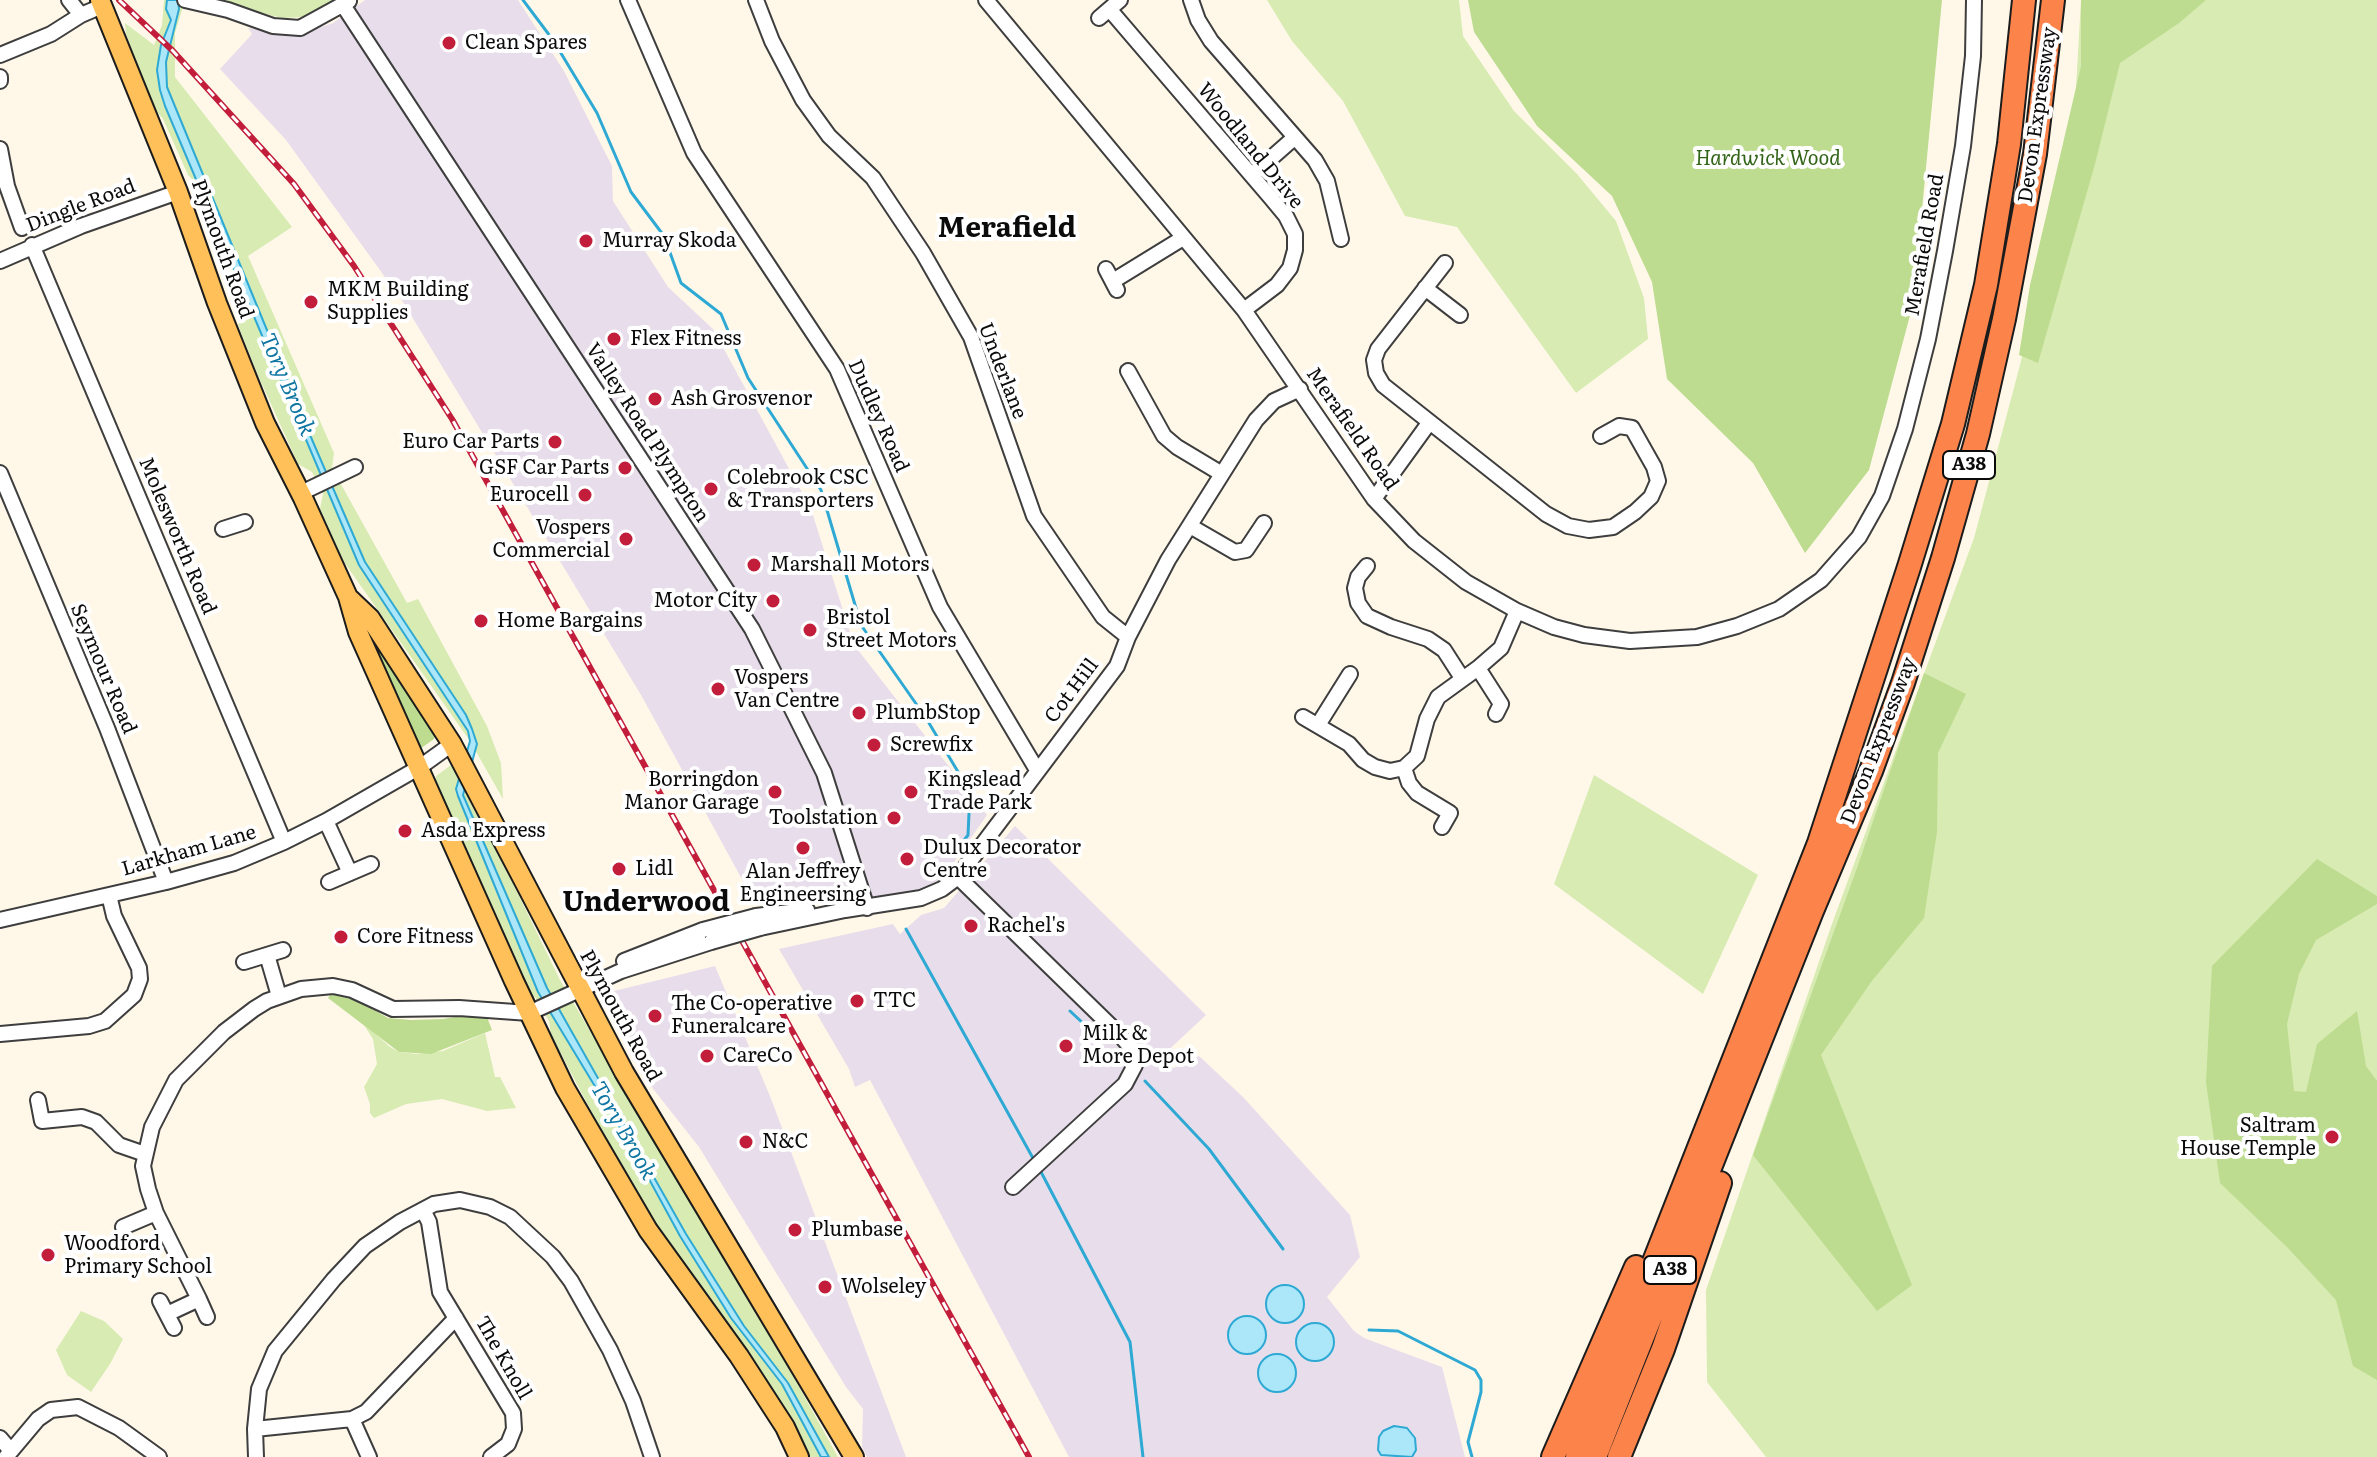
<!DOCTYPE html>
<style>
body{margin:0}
canvas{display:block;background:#fff8e9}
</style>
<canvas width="2377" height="1457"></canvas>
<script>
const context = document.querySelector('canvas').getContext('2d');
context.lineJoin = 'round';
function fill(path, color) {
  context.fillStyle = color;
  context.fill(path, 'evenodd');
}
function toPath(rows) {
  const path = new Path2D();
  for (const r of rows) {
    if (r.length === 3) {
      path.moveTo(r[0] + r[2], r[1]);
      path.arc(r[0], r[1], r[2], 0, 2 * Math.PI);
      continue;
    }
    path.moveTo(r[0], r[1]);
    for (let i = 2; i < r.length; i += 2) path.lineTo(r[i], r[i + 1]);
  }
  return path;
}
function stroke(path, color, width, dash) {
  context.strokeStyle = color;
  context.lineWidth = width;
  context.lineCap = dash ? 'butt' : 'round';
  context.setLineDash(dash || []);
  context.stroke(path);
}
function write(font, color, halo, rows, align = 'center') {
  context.font = font + ' Literata,serif';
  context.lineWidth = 8;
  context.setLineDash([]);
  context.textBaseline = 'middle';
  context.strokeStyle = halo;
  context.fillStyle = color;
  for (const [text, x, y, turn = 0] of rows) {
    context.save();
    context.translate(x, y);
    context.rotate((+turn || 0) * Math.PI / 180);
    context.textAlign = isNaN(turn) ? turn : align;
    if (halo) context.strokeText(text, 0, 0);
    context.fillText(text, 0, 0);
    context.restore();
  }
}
fill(toPath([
 [365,0,518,0,564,71,612,166,613,201,668,287,713,329,811,509,854,645,987,815,943,878,919,890,882,896,755,903,641,695,403,302,286,140,220,69,252,34,248,28,300,34,333,23],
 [1015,826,1206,1015,1159,1059,1174,1068,1199,1056,1243,1097,1350,1215,1360,1257,1327,1297,1354,1331,1364,1338,1442,1367,1465,1457,1069,1457,870,1080,855,1087,849,1069,779,949,893,924,900,934,921,915,944,908],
 [715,966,770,1096,906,1457,867,1457,862,1447,863,1409,846,1387,699,1147,650,1085,606,1008,607,998,614,991]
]), '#e8deeb');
fill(toPath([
 [164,0,185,0,175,33,175,77,292,227,248,256,334,453,332,468,407,603,418,599,487,726,501,763,503,799,470,741,344,562,320,509,323,494,312,472,298,464,257,373,238,325,244,316,240,288,197,184,188,175,163,119,153,107,126,34,125,23,154,45,162,25],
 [210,0,338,0,303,17,282,18],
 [1267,0,1459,0,1463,36,1514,111,1577,174,1616,221,1644,298,1648,339,1576,393,1457,227,1405,216,1343,101,1292,41],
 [2081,0,2377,0,2377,1457,1766,1457,1707,1382,1706,1290,1833,921,1974,538,2020,365,2074,123],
 [451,765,466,787,560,980,788,1367,838,1457,807,1457,774,1393,668,1248,643,1209,551,1035,549,1021,535,997,530,998,460,842,435,781,436,776],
 [1594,775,1758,875,1703,994,1554,884],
 [362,1022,390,1047,399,1052,417,1054,443,1051,485,1033,495,1077,500,1077,516,1108,487,1111,442,1099,406,1104,374,1118,370,1113,370,1104,364,1087,377,1064,373,1039],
 [81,1311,104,1321,123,1339,110,1364,91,1392,67,1375,56,1350]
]), '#d7ebb2');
fill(toPath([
 [1468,0,1942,0,1913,304,1869,470,1805,553,1753,463,1667,379,1652,282,1612,196,1537,126,1474,32],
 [2081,0,2206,0,2179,23,2120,63,2095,164,2038,363,2019,355,2030,285,2081,66],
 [377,643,436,733,434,739,420,749,373,647],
 [1924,673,1966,694,1938,753,1937,832,1924,918,1871,982,1821,1055,1912,1285,1877,1311,1753,1155,1857,868],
 [2317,859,2377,896,2377,904,2316,940,2299,974,2287,1024,2294,1091,2306,1092,2317,1044,2357,1011,2366,1066,2377,1081,2377,1380,2353,1366,2336,1300,2287,1247,2220,1183,2206,1082,2212,966],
 [332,992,364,1004,388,1018,411,1020,443,1019,485,1012,492,1030,431,1054,399,1052,328,998]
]), '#bddc90');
const water = toPath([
 [167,0,178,0,179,9,166,62,167,87,313,442,365,562,466,715,472,729,477,744,463,795,547,988,686,1234,744,1326,788,1383,829,1457,821,1457,782,1384,731,1318,680,1236,631,1146,538,992,458,796,456,789,470,741,468,731,359,565,165,106,160,90,157,70,161,45,171,20,166,9,167,0],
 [1285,1304,19],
 [1247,1335,19],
 [1315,1342,19],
 [1277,1373,19],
 [1394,1426,1407,1428,1415,1438,1416,1450,1412,1457,1381,1455,1378,1450,1379,1437,1383,1431,1394,1426]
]);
fill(water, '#abe7f9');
stroke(water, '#2ea9d4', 2);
stroke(toPath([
 [523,0,553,40,597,113,631,192,664,236,681,283,721,314,748,378,821,490,861,625,926,718,970,792,968,835,957,850],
 [906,929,1034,1160],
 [1070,1011,1103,1042],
 [1145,1081,1209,1149,1283,1249],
 [1040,1170,1130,1342,1143,1457],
 [1369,1330,1398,1331,1475,1370,1481,1380,1481,1392,1468,1442,1472,1457]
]), '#2ea9d4', 3);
const minor = toPath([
 [69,0,81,15],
 [185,0,228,10,273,26,300,28,349,1],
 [628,0,694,153,837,369,940,607,1037,770],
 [756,0,772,41,803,100,829,136,873,178,923,253,971,337,1034,516,1103,617,1128,637],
 [986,0,1244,310,1374,499,1414,541,1466,582,1517,611,1554,627,1584,635,1630,641,1697,637,1737,626,1779,609,1821,580,1859,537,1882,496,1905,429,1928,339,1945,251,1963,146,1973,56,1974,0],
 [1191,0,1198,20,1211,41,1315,160,1327,181,1341,239],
 [343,5,752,629,824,773,867,908],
 [1110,10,1271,198,1286,216,1295,234,1295,250,1290,268,1277,285,1244,310],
 [1099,18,1120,0],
 [0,55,51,34,81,15,102,6],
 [0,77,0,81],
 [0,149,7,186,22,228],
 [1252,175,1294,138],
 [32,245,284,842],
 [0,261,81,226,178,192],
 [1445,263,1378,349,1374,360,1376,373,1383,385,1546,514,1568,526,1589,530,1613,527,1635,512,1651,497,1658,481,1654,467,1632,428,1619,426,1601,436],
 [1106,269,1117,290],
 [1113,281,1183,238],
 [1425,288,1460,315],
 [1128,371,1164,436,1177,447,1222,474],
 [0,473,107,728,166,882],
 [301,493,355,467],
 [1374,499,1429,423],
 [1190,526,1235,552,1246,550,1264,523],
 [223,529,245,522],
 [1367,566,1358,577,1355,588,1358,603,1367,616,1391,627,1428,639,1444,650,1462,678],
 [1478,668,1501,704,1496,714],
 [1303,717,1349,744,1363,760,1375,767,1390,771,1404,768,1417,756,1427,719,1438,697,1478,668,1501,648,1517,611],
 [1318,725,1350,674],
 [1404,768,1409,783,1417,793,1450,813,1442,827],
 [326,821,350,873],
 [958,877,1122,1037,1135,1053,1135,1065,1125,1084,1013,1187],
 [329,882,371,864],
 [756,916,807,910],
 [0,920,166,882,234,863,284,842,326,821,420,767,452,744],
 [760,928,845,910,921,898,942,889,958,877,1117,666,1128,637,1168,560,1256,420,1274,401,1300,389],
 [267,955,279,996],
 [624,961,703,930],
 [244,962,283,950],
 [0,1034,89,1026,105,1021,134,995,140,979,139,968,114,916,109,895],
 [38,1100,42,1121,82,1117,96,1122,119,1145,145,1154],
 [423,1210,429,1222,440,1292,513,1413,514,1429,508,1444,491,1457],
 [123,1227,156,1213],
 [199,1299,207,1317],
 [160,1301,174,1328],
 [167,1314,199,1299,156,1213,148,1189,143,1166,152,1127,176,1080,224,1032,254,1009,267,1001,301,989,333,986,352,990,393,1009,459,1008,529,1013,621,971,711,942],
 [352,1419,369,1457],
 [255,1429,352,1419,366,1412,456,1318],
 [0,1438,11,1451],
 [6,1457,38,1419,51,1410,78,1407,119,1428,159,1457],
 [256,1457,255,1429,259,1389,275,1351,334,1279,365,1246,400,1222,434,1204,460,1200,490,1207,510,1217,553,1257,571,1281,610,1350,633,1401,652,1457]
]);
const major = toPath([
 [100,0,178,192,217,303,265,423,303,498,348,597,358,632,514,981,565,1088,648,1230,739,1356,785,1427,799,1457],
 [350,599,370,618,452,744,624,1072,854,1457]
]);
const highway = toPath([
 [1553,1457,1636,1267],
 [1577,1457,1819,843,1909,567,1953,424,1986,285,2009,144,2024,0],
 [1595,1457,1812,911,1871,771,1903,683,1943,558,1978,434,2004,319,2035,154,2053,0],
 [1619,1457,1663,1349,1720,1183]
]);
stroke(minor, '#3e3e3e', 18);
stroke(major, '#1c1c1c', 22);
stroke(highway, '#1c1c1c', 26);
stroke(minor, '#fff', 14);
stroke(major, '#ffc059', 18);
stroke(highway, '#fc834a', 22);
const rail = toPath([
 [119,0,173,51,294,184,354,266,452,419,1029,1457]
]);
stroke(rail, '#c21d3b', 6);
stroke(rail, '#fff', 3, [9]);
const minorBridge = toPath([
 [703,930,756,916],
 [711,942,760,928]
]);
stroke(minorBridge, '#3e3e3e', 18, []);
stroke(minorBridge, '#fff', 14);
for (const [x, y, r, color] of [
 [449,43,8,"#c21d3b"],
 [586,241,8,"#c21d3b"],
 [311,302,8,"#c21d3b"],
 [614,339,8,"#c21d3b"],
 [655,399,8,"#c21d3b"],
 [555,442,8,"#c21d3b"],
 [625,468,8,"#c21d3b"],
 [711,489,8,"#c21d3b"],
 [585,495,8,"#c21d3b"],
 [626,539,8,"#c21d3b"],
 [754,565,8,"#c21d3b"],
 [773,601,8,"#c21d3b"],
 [481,621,8,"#c21d3b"],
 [810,630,8,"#c21d3b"],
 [718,689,8,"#c21d3b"],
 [859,713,8,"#c21d3b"],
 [874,745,8,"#c21d3b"],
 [775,792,8,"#c21d3b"],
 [911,792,8,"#c21d3b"],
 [894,818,8,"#c21d3b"],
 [405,831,8,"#c21d3b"],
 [803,848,8,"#c21d3b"],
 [907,859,8,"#c21d3b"],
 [619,869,8,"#c21d3b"],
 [971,926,8,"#c21d3b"],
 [341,937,8,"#c21d3b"],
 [857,1001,8,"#c21d3b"],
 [655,1016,8,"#c21d3b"],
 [1066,1046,8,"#c21d3b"],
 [707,1056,8,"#c21d3b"],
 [2332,1137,8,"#c21d3b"],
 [746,1142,8,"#c21d3b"],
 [795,1230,8,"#c21d3b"],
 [48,1255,8,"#c21d3b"],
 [825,1287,8,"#c21d3b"]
]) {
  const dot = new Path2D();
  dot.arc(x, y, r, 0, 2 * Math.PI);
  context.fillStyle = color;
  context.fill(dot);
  stroke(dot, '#fff', 3);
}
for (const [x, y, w] of [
 [1969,465,52],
 [1670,1270,52]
]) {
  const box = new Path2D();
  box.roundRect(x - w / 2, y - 14, w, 28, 6);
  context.fillStyle = '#fff';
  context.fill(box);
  stroke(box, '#0b0b0b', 2);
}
write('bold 18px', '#0b0b0b', null, [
 ["A38",1969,465],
 ["A38",1670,1270]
]);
write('20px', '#0b0b0b', '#fff', [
 ["Clean Spares",465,43],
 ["Murray Skoda",602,241],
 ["MKM Building",327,290],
 ["Supplies",327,313],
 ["Flex Fitness",630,339],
 ["Ash Grosvenor",671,399],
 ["Euro Car Parts",539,442,"right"],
 ["GSF Car Parts",609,468,"right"],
 ["Colebrook CSC",727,478],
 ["& Transporters",727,501],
 ["Eurocell",569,495,"right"],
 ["Vospers",610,528,"right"],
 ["Commercial",610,551,"right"],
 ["Marshall Motors",770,565],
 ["Motor City",757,601,"right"],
 ["Bristol",826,618],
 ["Street Motors",826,641],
 ["Home Bargains",497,621],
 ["Vospers",734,678],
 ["Van Centre",734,701],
 ["PlumbStop",875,713],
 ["Screwfix",890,745],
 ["Borringdon",759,780,"right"],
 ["Manor Garage",759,803,"right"],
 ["Kingslead",927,780],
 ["Trade Park",927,803],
 ["Toolstation",878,818,"right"],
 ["Asda Express",421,831],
 ["Dulux Decorator",923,848],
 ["Centre",923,871],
 ["Lidl",635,869],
 ["Alan Jeffrey",803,872,"center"],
 ["Engineersing",803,895,"center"],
 ["Rachel's",987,926],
 ["Core Fitness",357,937],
 ["TTC",873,1001],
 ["The Co-operative",671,1004],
 ["Funeralcare",671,1027],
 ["Milk &",1082,1034],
 ["More Depot",1082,1057],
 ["CareCo",723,1056],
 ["Saltram",2316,1126,"right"],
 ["House Temple",2316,1149,"right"],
 ["N&C",762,1142],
 ["Plumbase",811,1230],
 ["Woodford",64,1244],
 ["Primary School",64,1267],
 ["Wolseley",841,1287]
], 'left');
write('20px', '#0b0b0b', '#fff', [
 ["Devon Expressway",2038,115,-82],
 ["Woodland Drive",1250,146,51],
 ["Dingle Road",81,206,-21],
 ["Merafield Road",1925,245,-80],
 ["Plymouth Road",222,249,70],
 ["Underlane",1002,371,69],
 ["Dudley Road",878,416,66],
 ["Merafield Road",1352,429,55],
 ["Valley Road Plympton",647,433,57],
 ["Molesworth Road",177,536,67],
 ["Seymour Road",103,669,67],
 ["Cot Hill",1072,691,-53],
 ["Devon Expressway",1879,741,-69],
 ["Larkham Lane",189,851,-16],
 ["Plymouth Road",620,1016,61],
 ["The Knoll",503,1358,60]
]);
write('italic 20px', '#336519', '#fff', [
 ["Hardwick Wood",1768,159]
]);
write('italic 22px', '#0f76a2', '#fff', [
 ["Tory Brook",287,385,67],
 ["Tory Brook",623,1131,60]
]);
write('bold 28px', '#0b0b0b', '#fff', [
 ["Merafield",1007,229],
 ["Underwood",646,903]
]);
</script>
